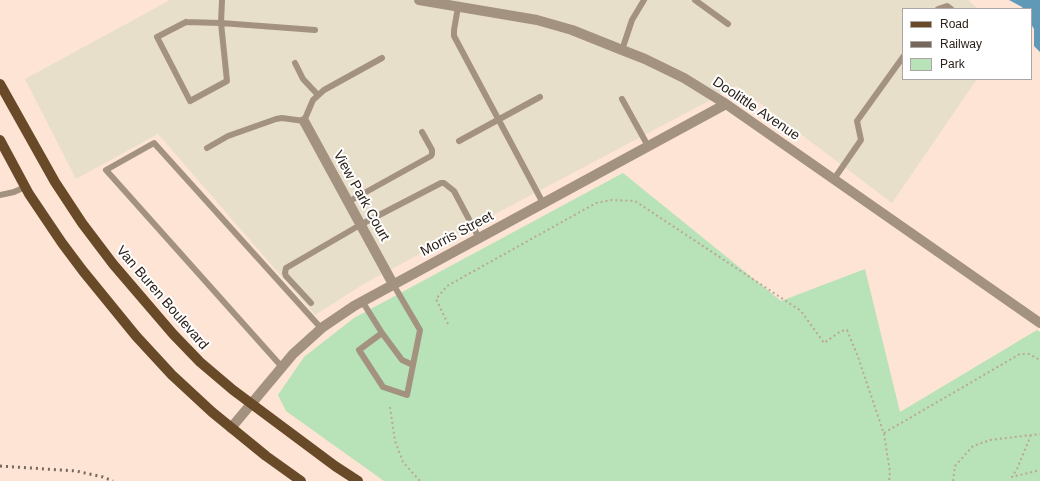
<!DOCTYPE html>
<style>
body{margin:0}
#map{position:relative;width:1040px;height:481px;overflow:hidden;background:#fde4d5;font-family:Helvetica,sans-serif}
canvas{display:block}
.legend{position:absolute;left:902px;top:8px;width:130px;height:72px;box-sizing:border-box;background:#fff;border:1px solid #aba6a3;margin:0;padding:5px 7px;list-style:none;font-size:12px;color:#2c211a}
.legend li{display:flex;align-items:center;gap:8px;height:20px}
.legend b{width:20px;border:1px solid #aba6a3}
</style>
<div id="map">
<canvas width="1040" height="481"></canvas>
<ul class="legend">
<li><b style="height:5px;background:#694a28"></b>Road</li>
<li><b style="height:5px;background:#77675d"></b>Railway</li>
<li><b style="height:11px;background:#b8e2b7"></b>Park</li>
</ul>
</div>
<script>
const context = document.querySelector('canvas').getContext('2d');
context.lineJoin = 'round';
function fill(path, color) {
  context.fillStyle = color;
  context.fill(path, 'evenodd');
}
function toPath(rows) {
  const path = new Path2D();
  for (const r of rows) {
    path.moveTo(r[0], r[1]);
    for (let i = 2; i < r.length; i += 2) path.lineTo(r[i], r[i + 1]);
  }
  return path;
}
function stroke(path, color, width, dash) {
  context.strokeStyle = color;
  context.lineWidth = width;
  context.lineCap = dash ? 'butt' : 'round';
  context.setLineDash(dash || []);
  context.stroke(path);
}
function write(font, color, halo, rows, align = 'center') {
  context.font = font + ' Helvetica,sans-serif';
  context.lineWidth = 4;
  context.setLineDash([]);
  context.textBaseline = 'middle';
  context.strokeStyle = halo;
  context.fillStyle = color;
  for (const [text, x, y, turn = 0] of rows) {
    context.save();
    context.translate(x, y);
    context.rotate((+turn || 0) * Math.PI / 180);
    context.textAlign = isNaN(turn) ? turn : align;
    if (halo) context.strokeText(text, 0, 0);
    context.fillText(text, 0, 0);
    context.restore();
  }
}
fill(toPath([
 [170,0,968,0,978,9,903,9,903,79,977,79,892,203,737,86,367,282,315,315,158,134,76,179,25,79]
]), '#e8dfca');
fill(toPath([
 [623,173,781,301,865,269,900,412,1037,330,1040,332,1040,481,384,481,286,411,278,395,304,357,354,318]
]), '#b8e2b7');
fill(toPath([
 [1009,0,1040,0,1040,52,1034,46,1034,29,1031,24,1031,9,1023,9,1022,7]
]), '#5f99b7');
stroke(toPath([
 [448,324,436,299,447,286,596,203,612,200,635,201,801,311,824,343,841,331,847,330,858,357,884,434,890,472,889,481],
 [390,407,395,441,403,462,420,481],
 [884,433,1020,354,1029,354,1040,360],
 [1031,435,1017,469,1012,477,1040,470],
 [953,481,955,466,973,446,990,440,1040,434]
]), '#bba79a', 2, [2, 3]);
stroke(toPath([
 [222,0,221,23,315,30],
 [695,0,728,24],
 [458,7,454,30,454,36,543,203],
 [938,9,947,6,951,9],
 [186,22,221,23,227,81,190,101,157,37,186,22],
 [622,50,632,20,644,0],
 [295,63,303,79,318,95],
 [622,99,648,146],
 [459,141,540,97],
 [207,148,228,136,276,119,282,118,304,121,313,100,324,90,382,58],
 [834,179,861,140,857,121,903,57],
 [0,195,14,192,25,187],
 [348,202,431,156,432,154,432,150,422,132],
 [362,301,382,333,359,350,383,387,407,395,420,330,393,284],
 [311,303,286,276,285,273,286,268,360,225,441,183,444,183,454,191,479,238],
 [382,333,402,360,413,365],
 [282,367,106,170,154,143,321,328]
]), '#a49280', 6);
stroke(toPath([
 [419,0,537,20,572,30,622,50,645,59,684,78,726,104,1040,323],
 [304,121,393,284],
 [231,428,293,354,323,327,354,306,726,104]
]), '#a49280', 10);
stroke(toPath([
 [0,84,55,182,82,223,113,264,173,334,200,362,233,390,335,466,358,481],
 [0,140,29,194,62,243,83,271,136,336,172,375,212,412,266,456,301,481]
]), '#694a28', 10);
stroke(toPath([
 [0,466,76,471,103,477,113,481]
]), '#77675d', 3, [2, 4]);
write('14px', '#2c211a', '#fff', [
 ["Doolittle Avenue",756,109,34],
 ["View Park Court",361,196,61],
 ["Morris Street",457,234,-28],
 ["Van Buren Boulevard",162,298,49]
]);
</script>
